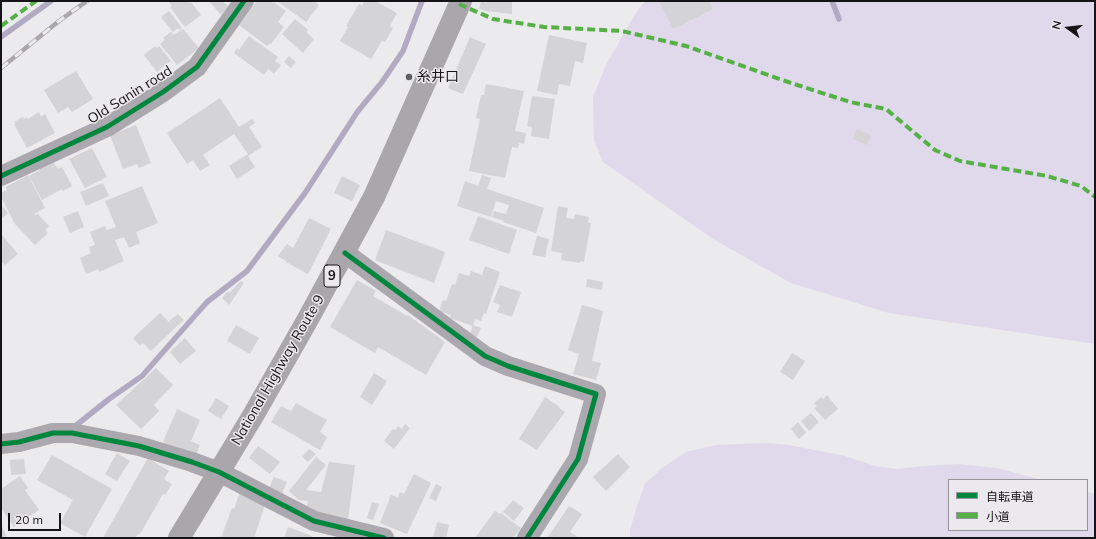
<!DOCTYPE html>
<meta charset="utf-8">
<style>
body{margin:0}
#map{position:relative;width:1096px;height:539px;overflow:hidden;background:#ebeaed;font-family:Mulish,"Noto Sans JP",sans-serif}
canvas{display:block}
.frame{position:absolute;inset:0;border:2px solid #151416;pointer-events:none}
.legend{position:absolute;left:948px;top:479px;width:140px;height:52px;box-sizing:border-box;background:#ebe9ee;border:1px solid #959498;margin:0;padding:5px 7px;list-style:none;font-size:12px;color:#151416}
.legend li{display:flex;align-items:center;gap:8px;height:20px}
.legend b{width:20px;border:1px solid #959498}
.north{position:absolute;left:1048px;top:8px;width:40px;height:40px;-webkit-text-stroke:3px #ebe9ee;paint-order:stroke;rotate:285deg;font-size:11px;font-weight:700;line-height:16px;text-align:center;color:#151416}
.north::after{content:'';display:block;margin:auto;width:14px;height:18px;background:#151416;clip-path:polygon(50% 0,100% 100%,50% 72%,0 100%)}
.scale{position:absolute;left:8px;top:513px;width:53px;height:18px;box-sizing:border-box;border:2px solid #151416;border-top:0;padding-left:5px;font-size:12px;line-height:14px;white-space:nowrap;color:#151416;-webkit-text-stroke:3px #ebe9ee;paint-order:stroke}
</style>
<div id="map">
<canvas width="1096" height="539"></canvas>
<div class="frame"></div>
<ul class="legend">
<li><b style="height:5px;background:#00873e"></b>自転車道</li>
<li><b style="height:5px;background:#55b145"></b>小道</li>
</ul>
<div class="north">N</div>
<div class="scale">20 m</div>
</div>
<script>
const context = document.querySelector('canvas').getContext('2d');
context.lineJoin = 'round';
function fill(path, color) {
  context.fillStyle = color;
  context.fill(path, 'evenodd');
}
function toPath(rows) {
  const path = new Path2D();
  for (const r of rows) {
    path.moveTo(r[0], r[1]);
    for (let i = 2; i < r.length; i += 2) path.lineTo(r[i], r[i + 1]);
  }
  return path;
}
function stroke(path, color, width, dash) {
  context.strokeStyle = color;
  context.lineWidth = width;
  context.lineCap = dash ? 'butt' : 'round';
  context.setLineDash(dash || []);
  context.stroke(path);
}
function write(font, color, halo, rows, align = 'center') {
  context.font = font + ' Mulish,"Noto Sans JP",sans-serif';
  context.lineWidth = 3;
  context.setLineDash([]);
  context.textBaseline = 'middle';
  context.strokeStyle = halo;
  context.fillStyle = color;
  for (const [text, x, y, turn = 0] of rows) {
    context.save();
    context.translate(x, y);
    context.rotate((+turn || 0) * Math.PI / 180);
    context.textAlign = isNaN(turn) ? turn : align;
    if (halo) context.strokeText(text, 0, 0);
    context.fillText(text, 0, 0);
    context.restore();
  }
}
fill(toPath([
 [645,1,1095,1,1095,344,889,313,791,283,713,239,603,162,594,140,593,97,606,65,635,14],
 [766,443,789,445,845,456,875,466,897,469,924,466,959,464,997,468,1042,480,949,480,949,530,1087,530,1087,492,1095,494,1095,538,630,538,630,530,637,506,645,484,662,468,686,452,716,445]
]), '#dfd9eb');
stroke(toPath([
 [832,1,839,19],
 [1,37,51,1],
 [74,427,109,399,142,376,207,302,247,271,305,193,358,111,382,82,403,51,422,1]
]), '#b2aac2', 5.5);
fill(toPath([
 [168,1,187,1,189,3,191,2,201,15,185,27,170,7,172,6],
 [209,1,222,1,228,6,221,15],
 [257,1,272,1,286,11,278,22,284,27,271,44,270,43,267,46,239,25],
 [277,1,314,1,319,5,306,22],
 [364,1,375,1,397,13,390,26,393,28,385,42,382,41,371,59,340,41,348,27,346,26,359,4,362,6],
 [481,1,487,3,487,1,510,1,512,2,512,14,487,11,479,9],
 [663,1,709,1,713,9,673,29,660,3],
 [169,11,182,28,179,30,178,28,173,32,161,17],
 [295,19,308,30,306,32,314,39,303,53,282,34],
 [183,29,199,48,177,65,160,44,165,40,163,38,171,32,173,35],
 [549,35,587,43,583,63,575,61,570,86,559,84,557,95,537,91],
 [249,36,278,57,275,61,281,65,274,74,268,69,264,75,234,53,237,48,239,50],
 [470,37,486,44,463,94,448,88],
 [155,46,157,48,159,46,171,61,157,72,144,55],
 [289,56,296,62,291,68,284,62],
 [76,71,93,99,72,112,68,107,58,113,44,90],
 [486,84,524,91,515,131,526,133,524,144,519,143,518,148,512,147,505,178,469,171,480,119,476,118,481,95,484,95],
 [532,96,555,99,549,139,531,136,532,127,527,126],
 [220,98,239,127,252,119,255,123,249,127,262,147,248,156,255,167,237,179,229,166,248,154,234,134,203,155,210,165,200,171,193,160,187,164,167,133],
 [39,112,41,117,45,114,55,133,27,148,14,124,16,123,14,122,23,117,24,119,27,117,28,119],
 [136,125,151,163,139,168,137,164,123,169,110,135],
 [857,129,871,135,867,145,853,139],
 [92,148,107,177,85,188,69,159],
 [53,161,58,169,62,167,72,186,63,191,62,189,42,200,29,176,40,170,39,168],
 [28,175,45,208,34,214,36,215,38,214,49,226,45,230,48,233,35,245,15,224,1,197,1,193,7,190,6,187],
 [482,175,491,178,487,189,544,208,536,233,503,222,504,221,492,217,494,211,506,214,509,205,496,201,491,217,457,206,465,181,478,186],
 [342,176,360,185,352,201,334,193],
 [103,183,109,196,86,206,80,192],
 [142,186,158,223,136,232,140,243,129,248,124,237,115,240,124,261,99,272,98,269,86,274,80,258,91,253,89,247,95,245,90,232,105,226,107,230,116,227,105,201],
 [1,205,8,213,1,219],
 [558,206,568,208,566,218,574,219,575,214,589,217,588,223,591,223,584,262,580,261,580,263,561,260,562,253,551,251],
 [78,211,84,227,70,233,63,217],
 [478,216,517,230,509,254,469,240],
 [309,218,331,229,308,274,286,262,286,261,278,256,287,244,293,248],
 [386,230,445,252,434,283,375,260],
 [1,234,18,254,5,265,1,261],
 [537,236,549,239,545,257,532,255],
 [485,266,500,272,486,314,484,313,481,321,475,319,473,326,450,318,451,315,439,311,443,300,446,301,452,284,455,285,459,273,469,276,471,271,482,275],
 [587,279,603,282,602,290,586,287],
 [357,280,376,291,373,296,407,316,408,315,445,342,426,375,378,347,375,353,330,327],
 [241,281,244,283,229,305,222,298,227,292,229,293],
 [500,285,521,292,512,317,497,312,500,305,493,302],
 [582,305,603,311,592,361,601,363,596,380,573,374,579,354,568,350],
 [160,313,175,328,151,351,143,343,140,346,133,338],
 [178,314,184,320,175,328,169,321],
 [236,325,259,338,250,354,227,341],
 [473,325,481,328,477,337,470,334],
 [185,338,196,351,180,364,170,352],
 [792,353,805,361,793,380,780,372],
 [156,368,173,385,154,405,159,411,141,429,116,405],
 [374,373,387,381,372,405,360,397],
 [827,395,838,409,825,420,814,408,817,406,814,403,821,397,823,399],
 [545,397,560,407,559,408,565,412,537,450,519,439],
 [216,398,229,406,221,419,208,411],
 [296,403,327,420,320,432,327,437,320,450,271,422,281,406,291,411],
 [177,409,200,420,191,441,200,445,195,457,163,442],
 [811,413,819,422,809,431,801,421],
 [798,422,806,433,799,439,791,429],
 [405,424,410,428,394,449,384,441,393,429,395,430,398,426,402,429],
 [258,446,280,462,270,474,249,458],
 [309,449,316,454,308,462,302,457],
 [117,453,130,461,117,481,105,474],
 [618,454,630,467,606,491,593,477],
 [52,455,112,489,85,537,60,523,73,500,37,480],
 [316,457,326,465,306,490,321,492,329,462,355,465,348,520,306,511,308,501,299,500,289,491],
 [148,458,169,471,164,479,172,484,165,495,163,494,140,534,138,534,135,538,103,538],
 [24,459,26,474,11,475,10,460],
 [414,474,431,483,407,534,380,523,391,495,398,497,400,492,404,494],
 [20,476,28,488,25,490,39,510,14,527,1,508,1,489],
 [274,477,287,482,282,494,269,488],
 [436,484,442,487,436,501,429,498],
 [240,492,266,502,254,538,221,538,232,508,234,509],
 [513,500,524,508,514,521,503,512],
 [372,502,379,504,373,520,367,518],
 [569,506,582,514,570,532,580,538,547,538],
 [495,511,500,514,501,513,521,528,513,538,475,538],
 [437,522,449,525,446,538,433,538],
 [1,524,7,538,1,538],
 [288,527,312,536,311,538,284,538]
]), '#d4d3d5');
stroke(toPath([
 [1,176,107,127,163,92,197,67,244,1],
 [345,253,485,356,508,366,596,394,578,459,527,538],
 [1,444,19,442,53,433,72,433,139,446,192,462,219,472,314,521,384,538]
]), '#aba9af', 20);
stroke(toPath([
 [179,538,254,414,308,319,374,197,461,1]
]), '#aaa7ac', 22);
const rail = toPath([
 [1,68,59,21,87,1]
]);
stroke(rail, '#aaa8ac', 4.5);
stroke(rail, '#ebe9ee', 3, [9]);
stroke(toPath([
 [459,4,493,19,544,27,622,31,686,46,791,83,850,102,886,109,935,150,960,161,1047,176,1081,186,1095,197],
 [1,26,36,1]
]), '#55b145', 4, [8, 4]);
stroke(toPath([
 [1,176,107,127,163,92,197,67,244,1],
 [345,253,485,356,508,366,596,394,578,459,527,538],
 [1,444,19,442,53,433,72,433,139,446,192,462,219,472,314,521,384,538]
]), '#00873e', 5);
for (const [x, y, r, color] of [
 [409,77,4,"#605f61"]
]) {
  const dot = new Path2D();
  dot.arc(x, y, r, 0, 2 * Math.PI);
  context.fillStyle = color;
  context.fill(dot);
  stroke(dot, '#ebe9ee', 1.5);
}
for (const [x, y, w] of [
 [332,276,16]
]) {
  const box = new Path2D();
  box.roundRect(x - w / 2, y - 11, w, 22, 3);
  context.fillStyle = '#ebe9ee';
  context.fill(box);
  stroke(box, '#151416', 1);
}
write('bold 13px', '#151416', null, [
 ["9",332,276]
]);
write('14px', '#151416', '#ebe9ee', [
 ["糸井口",417,77]
], 'left');
write('14px', '#151416', '#ebe9ee', [
 ["Old Sanin road",130,95,-32],
 ["National Highway Route 9",278,370,-60]
]);
</script>
